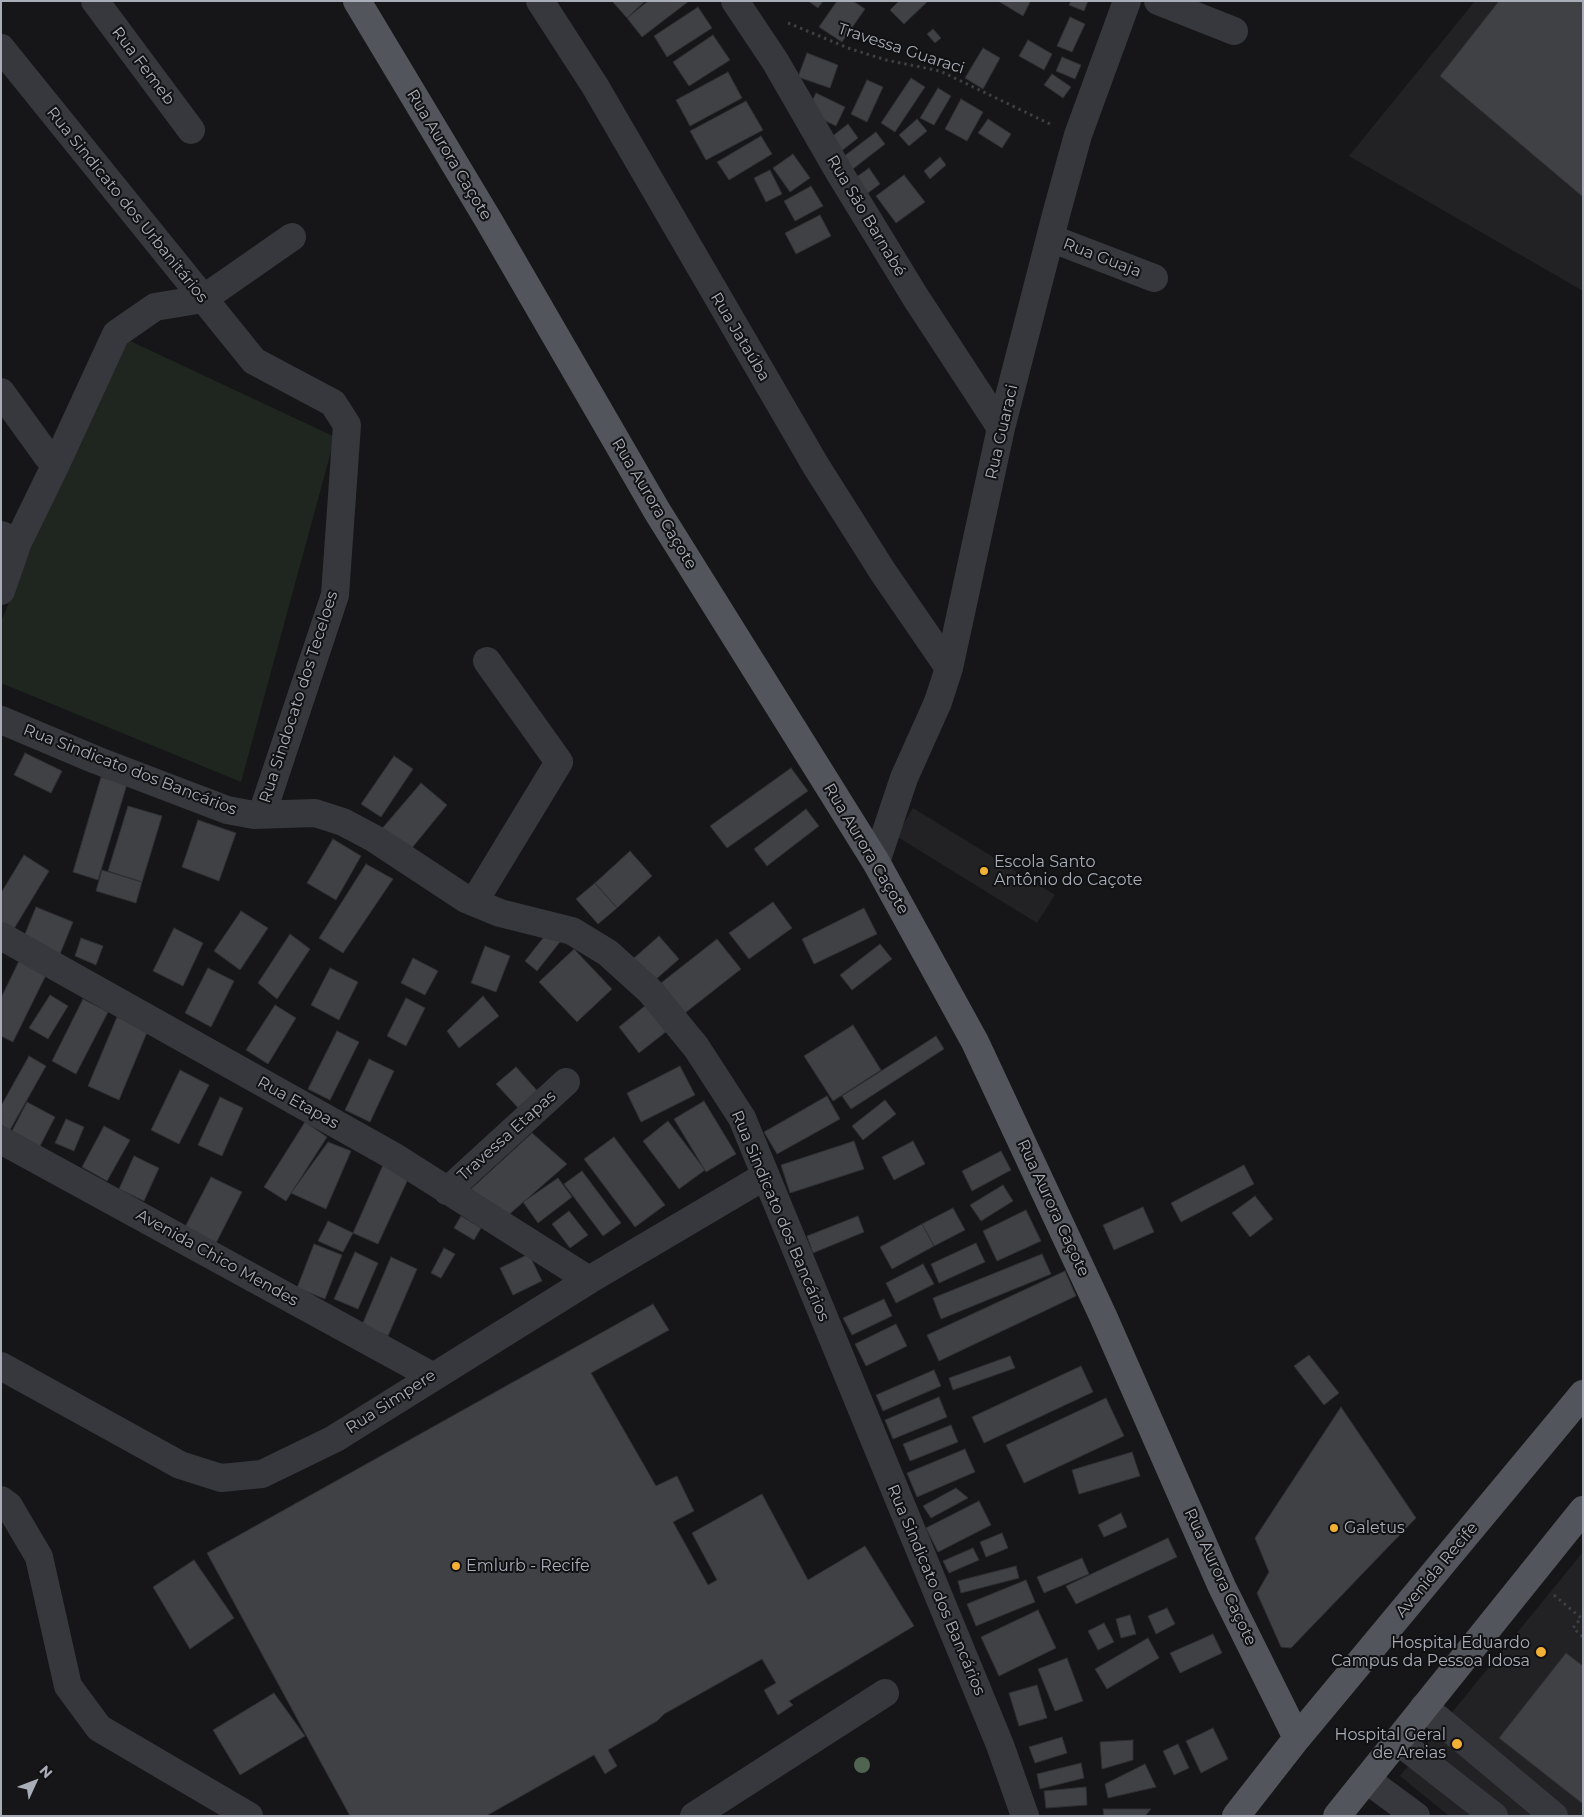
<!DOCTYPE html>
<meta charset="utf-8">
<style>
body{margin:0}
#map{position:relative;width:1584px;height:1817px;overflow:hidden;background:#161618;font-family:Montserrat,sans-serif}
canvas{display:block}
.frame{position:absolute;inset:0;border:2px solid #a8adb8;pointer-events:none}
.north{position:absolute;left:10px;top:1757px;width:50px;height:50px;-webkit-text-stroke:4px #111113;paint-order:stroke;rotate:47deg;font-size:14px;font-weight:700;line-height:20px;text-align:center;color:#a8adb8}
.north::after{content:'';display:block;margin:auto;width:18px;height:22px;background:#a8adb8;clip-path:polygon(50% 0,100% 100%,50% 72%,0 100%)}
</style>
<div id="map">
<canvas width="1584" height="1817"></canvas>
<div class="frame"></div>
<div class="north">N</div>
</div>
<script>
const context = document.querySelector('canvas').getContext('2d');
context.lineJoin = 'round';
function fill(path, color) {
  context.fillStyle = color;
  context.fill(path, 'evenodd');
}
function toPath(rows) {
  const path = new Path2D();
  for (const r of rows) {
    path.moveTo(r[0], r[1]);
    for (let i = 2; i < r.length; i += 2) path.lineTo(r[i], r[i + 1]);
  }
  return path;
}
function stroke(path, color, width, dash) {
  context.strokeStyle = color;
  context.lineWidth = width;
  context.lineCap = dash ? 'butt' : 'round';
  context.setLineDash(dash || []);
  context.stroke(path);
}
function write(font, color, halo, rows, align = 'center') {
  context.font = font + ' Montserrat,sans-serif';
  context.lineWidth = 4;
  context.setLineDash([]);
  context.textBaseline = 'middle';
  context.strokeStyle = halo;
  context.fillStyle = color;
  for (const [text, x, y, turn = 0] of rows) {
    context.save();
    context.translate(x, y);
    context.rotate((+turn || 0) * Math.PI / 180);
    context.textAlign = isNaN(turn) ? turn : align;
    if (halo) context.strokeText(text, 0, 0);
    context.fillText(text, 0, 0);
    context.restore();
  }
}
fill(toPath([
 [1475,1,1583,1,1583,291,1349,156],
 [913,808,1055,895,1037,923,896,836],
 [1583,1552,1583,1816,1449,1816,1400,1776]
]), '#222225');
fill(toPath([
 [128,340,335,437,241,782,1,683,1,622,64,466]
]), '#1e261f');
const building = toPath([
 [612,1,645,1,627,18,612,1],
 [648,1,689,1,642,37,627,18,648,1],
 [808,1,823,1,818,8,808,1],
 [837,1,853,1,865,9,842,42,819,27,837,1],
 [899,1,928,1,904,24,890,10,899,1],
 [998,1,1029,1,1030,2,1023,16,998,1],
 [1071,1,1088,1,1084,11,1069,5,1071,1],
 [1499,1,1583,1,1583,197,1440,76,1499,1],
 [698,7,712,28,667,57,654,36,698,7],
 [1070,17,1085,24,1072,52,1057,46,1070,17],
 [933,29,941,38,935,43,927,34,933,29],
 [713,35,730,60,689,86,673,62,713,35],
 [1028,40,1052,54,1044,70,1019,56,1028,40],
 [983,48,1000,58,983,89,965,78,983,48],
 [807,53,838,65,830,88,798,77,807,53],
 [1062,57,1081,65,1075,79,1056,71,1062,57],
 [728,72,742,98,690,126,676,100,728,72],
 [1052,74,1071,87,1063,98,1044,85,1052,74],
 [911,78,925,87,895,132,881,123,911,78],
 [867,80,883,87,867,122,851,114,867,80],
 [938,88,951,96,934,125,920,118,938,88],
 [816,93,845,107,836,126,807,112,816,93],
 [961,99,983,112,967,141,945,129,961,99],
 [746,101,763,130,706,160,690,131,746,101],
 [917,119,927,131,909,146,899,135,917,119],
 [988,119,1011,134,1002,148,978,133,988,119],
 [848,124,858,138,835,156,825,142,848,124],
 [876,132,885,144,849,172,839,160,876,132],
 [761,136,772,154,729,180,717,162,761,136],
 [793,154,810,178,790,192,773,168,793,154],
 [940,157,946,165,930,179,924,171,940,157],
 [869,168,880,184,860,199,848,183,869,168],
 [770,170,782,194,766,202,754,178,770,170],
 [904,175,925,202,896,223,876,196,904,175],
 [811,186,823,206,795,221,784,201,811,186],
 [820,215,831,236,796,254,785,233,820,215],
 [25,753,62,771,51,793,14,775,25,753],
 [394,756,413,769,381,817,361,804,394,756],
 [791,768,808,791,727,848,710,826,791,768],
 [101,777,127,784,98,880,73,872,101,777],
 [421,783,447,805,407,854,380,831,421,783],
 [128,806,162,816,142,882,108,871,128,806],
 [806,809,819,826,767,866,754,849,806,809],
 [198,820,236,833,219,881,182,867,198,820],
 [333,839,361,856,336,900,307,883,333,839],
 [630,851,652,876,617,908,595,883,630,851],
 [24,855,49,871,12,932,1,926,1,893,24,855],
 [366,864,393,879,343,953,319,938,366,864],
 [102,870,142,882,136,903,96,891,102,870],
 [595,883,617,908,598,924,576,899,595,883],
 [773,902,792,928,749,959,729,933,773,902],
 [36,907,73,922,60,954,23,939,36,907],
 [864,908,877,934,814,964,802,939,864,908],
 [241,911,268,928,240,970,214,951,241,911],
 [174,928,203,943,183,986,153,971,174,928],
 [551,928,563,938,537,971,525,961,551,928],
 [290,934,310,949,277,999,258,983,290,934],
 [659,936,679,959,654,981,634,958,659,936],
 [81,938,103,946,96,965,75,956,81,938],
 [717,939,741,969,685,1013,661,983,717,939],
 [880,944,892,959,852,990,840,975,880,944],
 [485,946,510,956,496,992,471,983,485,946],
 [574,949,612,989,577,1022,539,982,574,949],
 [413,958,438,971,425,995,401,983,413,958],
 [19,961,46,975,13,1042,1,1036,1,998,19,961],
 [208,968,234,981,211,1027,185,1013,208,968],
 [330,968,358,982,339,1020,311,1005,330,968],
 [50,995,68,1006,48,1039,29,1028,50,995],
 [483,996,499,1016,459,1048,447,1031,483,996],
 [406,998,425,1008,406,1046,387,1036,406,998],
 [83,999,108,1012,76,1074,52,1061,83,999],
 [651,1001,672,1027,639,1053,619,1027,651,1001],
 [275,1005,296,1018,268,1064,246,1050,275,1005],
 [117,1017,148,1030,119,1100,88,1086,117,1017],
 [853,1025,881,1070,833,1101,804,1056,853,1025],
 [337,1031,359,1042,330,1100,308,1089,337,1031],
 [936,1036,944,1049,851,1109,842,1096,936,1036],
 [29,1056,46,1066,10,1130,1,1125,1,1106,29,1056],
 [369,1059,394,1071,370,1122,345,1110,369,1059],
 [680,1066,695,1095,641,1122,627,1093,680,1066],
 [516,1067,541,1095,522,1112,496,1084,516,1067],
 [180,1070,209,1085,179,1144,151,1130,180,1070],
 [827,1096,840,1119,777,1154,764,1132,827,1096],
 [220,1097,243,1108,222,1156,198,1145,220,1097],
 [885,1100,896,1114,863,1140,852,1126,885,1100],
 [704,1101,736,1154,706,1172,674,1119,704,1101],
 [27,1102,55,1117,39,1148,11,1133,27,1102],
 [66,1119,84,1127,74,1151,55,1143,66,1119],
 [668,1121,705,1170,679,1189,643,1141,668,1121],
 [305,1122,327,1137,286,1201,264,1187,305,1122],
 [104,1126,130,1140,107,1181,82,1167,104,1126],
 [532,1133,567,1164,505,1218,471,1189,532,1133],
 [614,1137,665,1205,635,1227,584,1159,614,1137],
 [854,1141,864,1169,790,1193,781,1165,854,1141],
 [913,1141,925,1164,894,1180,882,1157,913,1141],
 [328,1142,351,1151,326,1209,291,1193,328,1142],
 [1001,1151,1011,1170,972,1191,962,1171,1001,1151],
 [134,1156,159,1168,144,1201,119,1189,134,1156],
 [383,1165,409,1177,378,1244,353,1233,383,1165],
 [1244,1165,1254,1184,1181,1222,1171,1203,1244,1165],
 [582,1171,621,1223,603,1236,564,1184,582,1171],
 [211,1177,242,1192,215,1245,184,1229,211,1177],
 [558,1178,572,1197,538,1223,523,1202,558,1178],
 [1003,1185,1013,1201,981,1221,970,1205,1003,1185],
 [1255,1196,1273,1219,1250,1237,1232,1213,1255,1196],
 [1143,1207,1154,1232,1114,1250,1103,1225,1143,1207],
 [953,1208,965,1230,934,1246,922,1224,953,1208],
 [1026,1210,1041,1241,997,1261,983,1231,1026,1210],
 [569,1211,588,1235,570,1248,552,1224,569,1211],
 [461,1216,481,1228,474,1240,454,1228,461,1216],
 [858,1216,864,1232,813,1253,807,1236,858,1216],
 [328,1221,353,1233,343,1252,318,1241,328,1221],
 [922,1224,934,1246,892,1269,880,1247,922,1224],
 [976,1243,985,1262,939,1283,931,1264,976,1243],
 [314,1244,342,1255,325,1299,297,1288,314,1244],
 [444,1248,455,1254,441,1278,431,1273,444,1248],
 [355,1252,378,1263,358,1309,334,1299,355,1252],
 [529,1254,542,1281,513,1295,500,1268,529,1254],
 [1042,1254,1051,1274,941,1319,933,1298,1042,1254],
 [391,1257,417,1269,388,1336,362,1325,391,1257],
 [923,1264,934,1284,896,1303,886,1283,923,1264],
 [1065,1271,1076,1296,939,1361,927,1335,1065,1271],
 [884,1299,892,1316,852,1335,843,1318,884,1299],
 [653,1304,669,1330,591,1373,656,1486,677,1476,694,1511,673,1522,708,1585,717,1580,692,1533,762,1494,808,1580,865,1546,914,1626,789,1701,793,1705,778,1715,764,1690,776,1683,762,1659,664,1714,657,1721,608,1750,617,1766,605,1774,594,1755,486,1816,350,1816,207,1553,653,1304],
 [896,1324,907,1346,866,1366,855,1344,896,1324],
 [1309,1355,1339,1393,1324,1405,1294,1366,1309,1355],
 [1010,1356,1015,1368,953,1390,949,1378,1010,1356],
 [1081,1366,1093,1392,984,1443,972,1417,1081,1366],
 [934,1370,941,1386,883,1411,876,1395,934,1370],
 [939,1397,947,1417,893,1439,885,1420,939,1397],
 [1106,1398,1124,1436,1024,1483,1006,1445,1106,1398],
 [1341,1407,1416,1518,1291,1648,1281,1647,1257,1593,1269,1572,1255,1538,1341,1407],
 [951,1425,958,1442,910,1461,903,1444,951,1425],
 [965,1449,975,1472,917,1497,907,1473,965,1449],
 [1132,1452,1140,1476,1079,1494,1072,1470,1132,1452],
 [956,1488,968,1498,931,1518,923,1506,956,1488],
 [979,1501,991,1525,938,1552,926,1528,979,1501],
 [1121,1513,1127,1527,1104,1537,1098,1525,1121,1513],
 [1002,1533,1008,1548,986,1557,980,1542,1002,1533],
 [1168,1538,1177,1557,1076,1604,1066,1586,1168,1538],
 [973,1548,979,1560,949,1573,943,1561,973,1548],
 [1082,1558,1089,1574,1044,1593,1037,1577,1082,1558],
 [194,1560,234,1618,190,1649,153,1587,194,1560],
 [1016,1566,1019,1578,961,1593,958,1581,1016,1566],
 [1026,1580,1035,1602,976,1626,967,1604,1026,1580],
 [1167,1608,1175,1624,1156,1634,1148,1616,1167,1608],
 [1038,1610,1056,1648,999,1676,981,1637,1038,1610],
 [1130,1615,1136,1634,1121,1638,1116,1619,1130,1615],
 [1104,1623,1114,1642,1098,1650,1088,1631,1104,1623],
 [1213,1634,1222,1653,1180,1673,1170,1653,1213,1634],
 [1148,1638,1159,1658,1107,1689,1095,1669,1148,1638],
 [1566,1653,1583,1666,1583,1804,1499,1738,1566,1653],
 [1067,1658,1083,1701,1055,1711,1038,1669,1067,1658],
 [1037,1685,1047,1718,1019,1726,1009,1693,1037,1685],
 [274,1693,305,1736,240,1775,213,1730,274,1693],
 [1213,1728,1228,1759,1201,1773,1186,1741,1213,1728],
 [1062,1737,1067,1753,1035,1763,1029,1747,1062,1737],
 [1133,1740,1133,1760,1102,1769,1100,1742,1133,1740],
 [1178,1744,1189,1768,1174,1775,1163,1751,1178,1744],
 [1081,1763,1084,1778,1040,1789,1037,1774,1081,1763],
 [1145,1764,1156,1787,1108,1798,1105,1784,1145,1764],
 [1086,1787,1087,1805,1046,1808,1044,1791,1086,1787],
 [1103,1809,1151,1809,1145,1816,1104,1816,1103,1809]
]);
fill(building, '#404145');
stroke(building, '#303034', 1);
stroke(toPath([
 [788,23,848,48,886,60,940,71,1050,124],
 [1554,1595,1581,1618,1573,1628,1583,1637]
]), '#3d3f44', 3, [2.5, 4]);
stroke(toPath([
 [95,1,191,130],
 [540,1,595,86,816,466,883,572,949,668],
 [735,1,775,61,839,172,916,298,1001,428],
 [1158,1,1234,31],
 [1,48,254,361,333,403,347,425,335,595,262,814],
 [1050,238,1154,278],
 [1,392,48,457,57,462,18,542,1,535],
 [57,462,116,334,155,307,203,299,292,237],
 [1,591,18,542],
 [1,720,96,760,227,810,254,815,315,813,343,822,375,839,466,899,500,913,572,931,608,953,650,991,696,1047,742,1118,1000,1745,1025,1816],
 [876,862,904,778,938,702,949,668,1001,428,1057,211,1078,135,1127,1],
 [474,902,559,762,487,661],
 [1,936,395,1157,589,1280],
 [1,1140,432,1376],
 [447,1191,566,1082],
 [1,1366,180,1465,221,1478,262,1474,334,1439,589,1280,765,1176],
 [1,1500,9,1506,39,1557,68,1686,99,1728,249,1816],
 [1424,1707,1554,1816],
 [1398,1741,1494,1816],
 [1368,1778,1378,1788,1416,1816],
 [694,1816,885,1693]
]), '#37383d', 28);
stroke(toPath([
 [357,1,489,221,657,511,876,862,975,1042,1103,1316,1222,1587,1297,1738],
 [1236,1816,1297,1738,1583,1394],
 [1337,1816,1583,1510]
]), '#53555c', 28);
context.fillStyle = '#506452';
for (const [x, y] of [
 [862,1765]
]) {
  context.beginPath();
  context.arc(x, y, 8, 0, 2 * Math.PI);
  context.fill();
}
for (const [x, y, r, color] of [
 [984,871,5,"#f2b134"],
 [1334,1528,5,"#f2b134"],
 [456,1566,5,"#f2b134"],
 [1541,1652,6,"#f2b134"],
 [1457,1744,6,"#f2b134"]
]) {
  const dot = new Path2D();
  dot.arc(x, y, r, 0, 2 * Math.PI);
  context.fillStyle = color;
  context.fill(dot);
  stroke(dot, '#111113', 2);
}
write('16px', '#a8adb8', '#111113', [
 ["Travessa Guaraci",901,49,18],
 ["Rua Femeb",143,66,53],
 ["Rua Aurora Caçote",449,155,59],
 ["Rua Sindicato dos Urbanitários",127,205,51],
 ["Rua São Barnabé",866,216,59],
 ["Rua Guaja",1102,258,21],
 ["Rua Jataúba",740,337,59],
 ["Rua Guaraci",1002,432,-77],
 ["Rua Aurora Caçote",654,504,59],
 ["Rua Sindocato dos Teceloes",299,697,-72],
 ["Rua Sindicato dos Bancários",130,770,21],
 ["Rua Aurora Caçote",866,849,59],
 ["Rua Etapas",298,1103,29],
 ["Travessa Etapas",507,1136,-42],
 ["Rua Aurora Caçote",1053,1208,65],
 ["Rua Sindicato dos Bancários",780,1216,67],
 ["Avenida Chico Mendes",217,1258,29],
 ["Rua Simpere",391,1402,-33],
 ["Avenida Recife",1437,1570,-50],
 ["Rua Aurora Caçote",1220,1577,65],
 ["Rua Sindicato dos Bancários",936,1590,67]
]);
write('16px', '#a8adb8', '#111113', [
 ["Escola Santo",994,862],
 ["Antônio do Caçote",994,880],
 ["Galetus",1344,1528],
 ["Emlurb - Recife",466,1566],
 ["Hospital Eduardo",1530,1643,"right"],
 ["Campus da Pessoa Idosa",1530,1661,"right"],
 ["Hospital Geral",1446,1735,"right"],
 ["de Areias",1446,1753,"right"]
], 'left');
</script>
